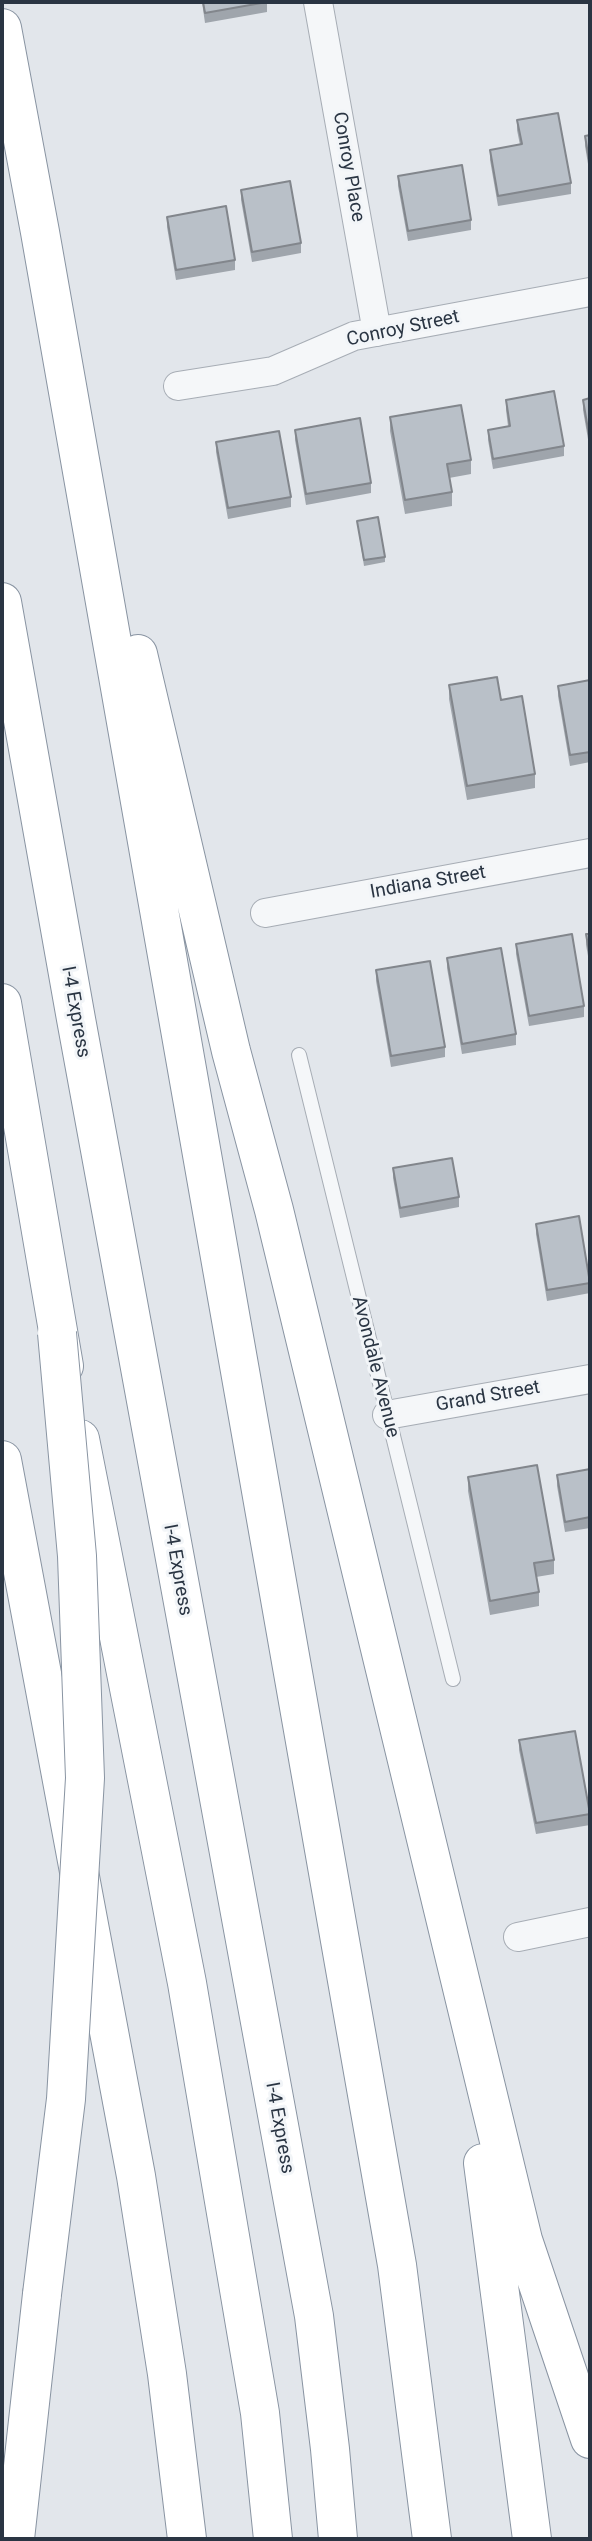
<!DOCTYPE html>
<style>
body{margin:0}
#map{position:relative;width:592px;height:2541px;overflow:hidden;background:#e2e6eb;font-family:Roboto,sans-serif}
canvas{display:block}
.frame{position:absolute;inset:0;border:4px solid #2a3543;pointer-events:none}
</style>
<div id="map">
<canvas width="592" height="2541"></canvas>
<div class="frame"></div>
</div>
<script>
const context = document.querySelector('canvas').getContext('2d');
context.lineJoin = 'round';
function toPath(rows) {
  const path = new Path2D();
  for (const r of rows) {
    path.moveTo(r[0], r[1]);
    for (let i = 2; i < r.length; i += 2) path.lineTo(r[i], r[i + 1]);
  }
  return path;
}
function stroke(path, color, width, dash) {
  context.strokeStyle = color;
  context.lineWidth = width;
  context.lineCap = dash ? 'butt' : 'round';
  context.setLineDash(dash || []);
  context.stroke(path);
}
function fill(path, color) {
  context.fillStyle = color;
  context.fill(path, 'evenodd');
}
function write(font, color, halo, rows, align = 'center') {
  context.font = font + ' Roboto,sans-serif';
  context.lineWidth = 6;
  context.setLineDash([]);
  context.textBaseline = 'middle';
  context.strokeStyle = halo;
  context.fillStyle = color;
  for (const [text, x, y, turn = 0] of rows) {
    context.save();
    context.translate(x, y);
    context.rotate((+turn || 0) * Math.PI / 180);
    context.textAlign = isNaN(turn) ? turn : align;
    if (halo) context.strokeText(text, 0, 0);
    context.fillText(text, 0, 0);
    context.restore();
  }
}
const service = toPath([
 [299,1055,453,1679]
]);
const minor = toPath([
 [318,2,377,332],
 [178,386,273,371,354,336,590,292],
 [265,913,590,853],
 [387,1415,590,1379],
 [518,1937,590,1922]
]);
const motorway = toPath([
 [2,28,40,232,397,2265,432,2539],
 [2,602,76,1019,314,2316,330,2449,338,2539],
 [138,654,231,1051,274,1210,523,2240,590,2439],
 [2,1003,64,1366],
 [80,1439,187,1983,260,2413,273,2539],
 [2,1460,136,2176,167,2374,187,2539],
 [483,2163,532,2539],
 [15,2539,42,2294]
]);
stroke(service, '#a7adb5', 16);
stroke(minor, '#a7adb5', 30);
stroke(motorway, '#8994a2', 40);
stroke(service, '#f5f7f9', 14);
stroke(minor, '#f5f7f9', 28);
stroke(motorway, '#fff', 38);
const motorwayBridge = toPath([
 [42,2294,66,2099,85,1778,77,1556,57,1333]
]);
stroke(motorwayBridge, '#8994a2', 40, []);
stroke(motorwayBridge, '#fff', 38);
fill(toPath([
 [202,2,267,2,267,12,205,23],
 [517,120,571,183,571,194,498,206,490,160,490,150,520,145,517,130],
 [590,135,590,176,585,146,585,136],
 [398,176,471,220,471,230,408,241,398,186],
 [241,190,301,243,301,253,252,262,241,200],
 [167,217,235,260,235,270,176,280,167,227],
 [590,398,590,451,583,410,583,400],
 [506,400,564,446,564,456,493,469,488,440,488,430,508,426,506,410],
 [390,417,471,460,471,474,449,478,452,492,452,506,405,514,390,431],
 [295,430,371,483,371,493,306,505,295,440],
 [216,442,291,497,291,507,228,519,216,452],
 [357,521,385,557,385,562,364,566],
 [590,680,590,762,570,766,558,696,558,686],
 [449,685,501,700,535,774,535,788,467,800,449,699],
 [586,934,590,934,590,967,586,945],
 [516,944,584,1006,584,1017,529,1026,516,954],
 [447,958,516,1034,516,1045,462,1054,447,968],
 [376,970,445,1047,445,1057,391,1067,376,981],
 [393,1168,459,1197,459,1207,400,1218,393,1178],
 [536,1224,590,1281,590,1293,547,1301,536,1234],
 [590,1469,590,1528,565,1532,557,1486,557,1475],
 [468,1477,554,1560,554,1574,536,1577,539,1592,539,1606,490,1615,468,1491],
 [519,1740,590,1814,590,1825,536,1834,519,1750]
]), '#9fa5ac');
const building = toPath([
 [203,2,267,2,205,13,203,2],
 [558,113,571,183,498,196,490,150,522,144,517,120,558,113],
 [590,135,590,166,585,136,590,135],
 [462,165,471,220,408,231,398,176,462,165],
 [290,181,301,243,252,252,241,190,290,181],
 [226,206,235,260,176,270,167,217,226,206],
 [554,391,564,446,493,459,488,430,510,426,506,400,554,391],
 [590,398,590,441,583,400,590,398],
 [461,405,471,460,447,464,452,492,405,500,390,417,461,405],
 [360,418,371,483,306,494,295,430,360,418],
 [279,431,291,497,228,508,216,442,279,431],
 [378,517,385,557,364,560,357,521,378,517],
 [497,677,501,700,522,696,535,774,467,786,449,685,497,677],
 [590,680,590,752,570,755,558,686,590,680],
 [572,934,584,1006,529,1016,516,944,572,934],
 [586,934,590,934,590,957,586,934],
 [501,948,516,1034,462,1044,447,958,501,948],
 [430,961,445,1047,391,1056,376,970,430,961],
 [452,1158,459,1197,400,1208,393,1168,452,1158],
 [579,1216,590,1283,547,1290,536,1224,579,1216],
 [537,1465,554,1560,534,1563,539,1592,490,1601,468,1477,537,1465],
 [590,1469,590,1517,565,1522,557,1475,590,1469],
 [575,1731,590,1814,536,1823,519,1740,575,1731]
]);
fill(building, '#b9c0c8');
stroke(building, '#82868c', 2);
write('19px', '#2a3543', '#f2f5f8', [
 ["Conroy Place",348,167,80],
 ["Conroy Street",403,329,-12],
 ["Indiana Street",428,883,-10],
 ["I-4 Express",75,1012,80],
 ["Avondale Avenue",375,1367,76],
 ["Grand Street",488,1397,-10],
 ["I-4 Express",177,1570,80],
 ["I-4 Express",279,2128,80]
]);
</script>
